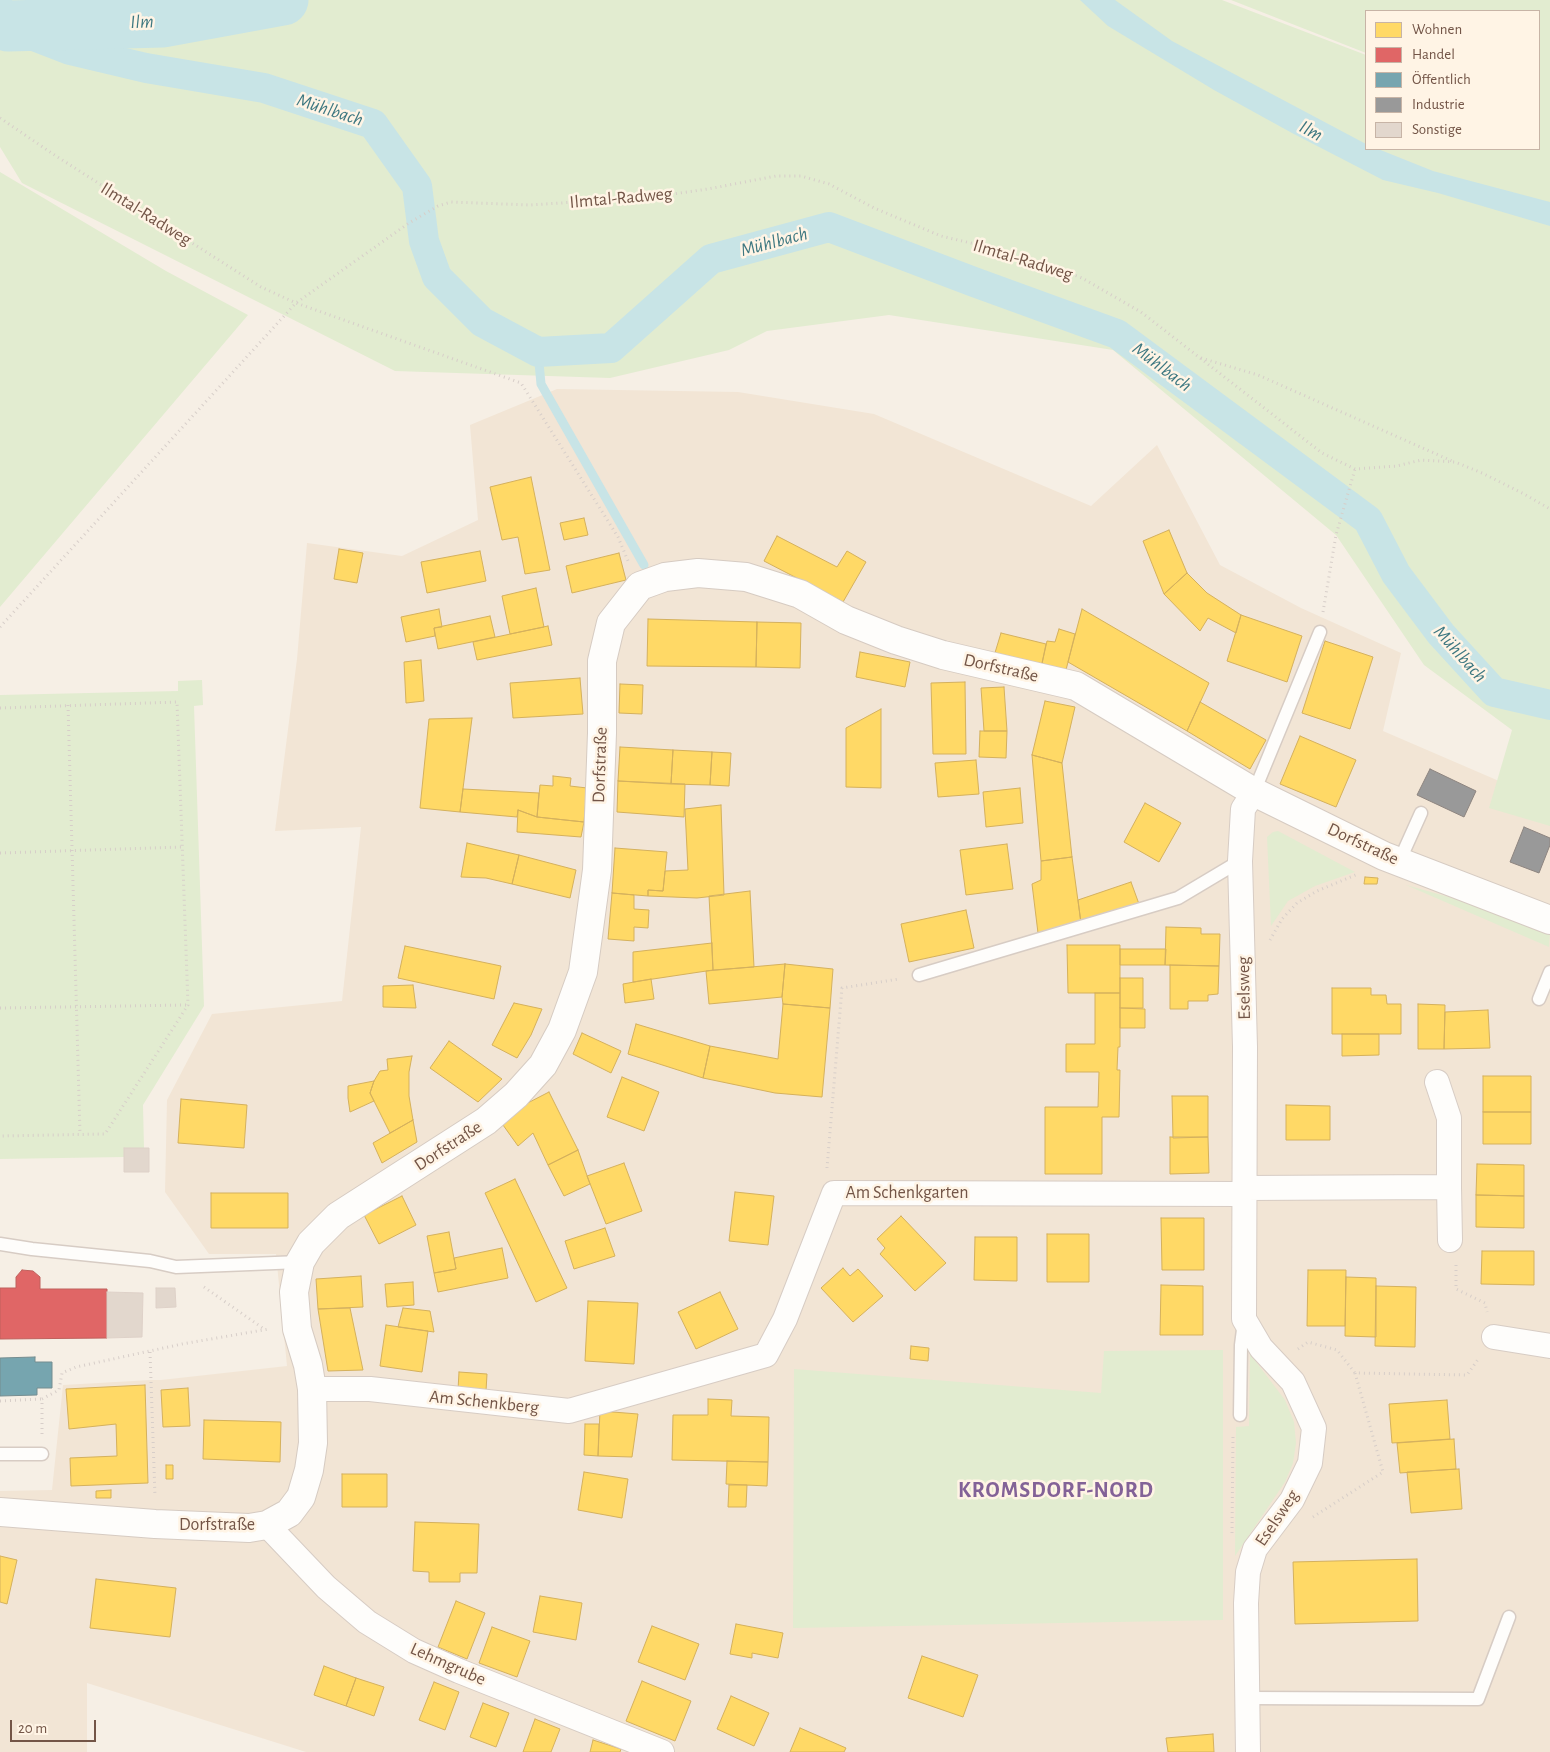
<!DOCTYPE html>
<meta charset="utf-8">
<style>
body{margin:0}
#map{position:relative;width:1550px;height:1752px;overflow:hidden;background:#f6efe5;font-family:"Alegreya Sans",sans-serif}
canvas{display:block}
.legend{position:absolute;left:1365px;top:10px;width:175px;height:140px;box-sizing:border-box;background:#fff4e5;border:1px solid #c7b4a6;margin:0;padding:6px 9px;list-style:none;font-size:15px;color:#735547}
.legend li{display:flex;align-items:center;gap:10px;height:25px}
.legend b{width:25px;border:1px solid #c7b4a6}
.scale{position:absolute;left:10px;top:1720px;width:86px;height:22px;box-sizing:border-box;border:2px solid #735547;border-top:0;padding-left:6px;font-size:15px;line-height:18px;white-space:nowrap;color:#735547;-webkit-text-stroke:4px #fff4e5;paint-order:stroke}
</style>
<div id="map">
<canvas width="1550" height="1752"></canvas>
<ul class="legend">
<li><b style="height:14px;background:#ffd966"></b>Wohnen</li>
<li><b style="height:14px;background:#e06666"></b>Handel</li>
<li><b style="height:14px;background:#76a5af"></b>Öffentlich</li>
<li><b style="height:14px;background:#999"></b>Industrie</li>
<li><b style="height:14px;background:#e2d7cd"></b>Sonstige</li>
</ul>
<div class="scale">20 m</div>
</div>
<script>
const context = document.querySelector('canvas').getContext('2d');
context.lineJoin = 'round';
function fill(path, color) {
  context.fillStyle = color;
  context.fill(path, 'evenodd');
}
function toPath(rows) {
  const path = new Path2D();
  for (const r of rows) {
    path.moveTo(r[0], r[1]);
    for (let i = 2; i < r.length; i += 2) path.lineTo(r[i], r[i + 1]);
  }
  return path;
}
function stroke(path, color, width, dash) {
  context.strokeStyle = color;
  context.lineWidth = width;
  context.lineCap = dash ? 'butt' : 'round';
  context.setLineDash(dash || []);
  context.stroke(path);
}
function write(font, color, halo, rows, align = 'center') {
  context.font = font + ' "Alegreya Sans",sans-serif';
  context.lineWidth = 5;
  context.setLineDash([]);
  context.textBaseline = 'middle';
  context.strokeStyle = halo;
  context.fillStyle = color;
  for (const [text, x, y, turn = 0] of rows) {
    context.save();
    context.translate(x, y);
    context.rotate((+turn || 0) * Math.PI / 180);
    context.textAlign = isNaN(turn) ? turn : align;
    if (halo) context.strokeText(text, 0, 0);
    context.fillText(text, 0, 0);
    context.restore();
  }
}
fill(toPath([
 [557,389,738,392,874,414,1091,506,1157,445,1220,565,1301,608,1401,653,1383,731,1550,803,1550,1752,306,1752,87,1683,87,1752,0,1752,0,1491,52,1490,63,1385,151,1380,161,1380,287,1366,276,1254,209,1254,165,1192,167,1100,212,1014,342,1001,361,827,275,831,297,659,307,543,402,556,478,520,470,425]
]), '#f2e5d5');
fill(toPath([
 [0,0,1222,0,1366,55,1366,149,1539,149,1539,11,1366,11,1366,53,1231,0,1550,0,1550,826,1489,808,1512,730,1424,665,1336,535,1113,350,889,315,767,331,729,350,610,378,395,371,22,183,0,147],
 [0,172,166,271,248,315,0,607],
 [202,680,203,705,194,706,204,1006,143,1105,144,1148,124,1157,0,1159,0,695,178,691,178,681],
 [1278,831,1355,872,1315,886,1288,901,1271,926,1267,837,1273,832],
 [1406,885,1481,906,1550,933,1549,947],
 [1223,1350,1223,1620,793,1628,794,1369,1101,1393,1104,1351],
 [1250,1354,1285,1400,1294,1422,1296,1443,1293,1463,1285,1482,1235,1556,1236,1427,1249,1426]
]), '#e2ecd0');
fill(toPath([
 [1080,0,1115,0,1172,41,1366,144,1366,149,1378,149,1433,171,1550,202,1550,226,1438,193,1383,180,1292,133,1214,90,1108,26]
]), '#c8e4e6');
const homes = toPath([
 [531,477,550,570,525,574,518,537,502,540,490,487,531,477],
 [584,518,588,535,564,540,560,523,584,518],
 [1169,530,1187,573,1164,594,1143,541,1169,530],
 [777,536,837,567,847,551,866,562,843,602,764,561,777,536],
 [339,549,363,553,357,583,334,579,339,549],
 [480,551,486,581,427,593,421,562,480,551],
 [619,553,626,580,572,593,566,566,619,553],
 [1187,573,1207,593,1241,615,1236,633,1208,618,1200,631,1164,594,1187,573],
 [536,588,544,627,510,634,502,596,536,588],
 [439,609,442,627,434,628,435,636,406,642,401,617,439,609],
 [1082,609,1209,683,1187,731,1068,662,1082,609],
 [1241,615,1302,636,1287,682,1227,661,1241,615],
 [490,616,495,637,438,649,434,628,490,616],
 [648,619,757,622,756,667,647,666,648,619],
 [757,622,801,623,800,668,756,667,757,622],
 [548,626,552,645,477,660,473,642,548,626],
 [1059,629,1075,634,1065,674,1041,668,1047,641,1055,642,1059,629],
 [1001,633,1046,644,1041,668,994,656,1001,633],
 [1325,641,1373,657,1350,729,1302,713,1325,641],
 [860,652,910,662,905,687,856,677,860,652],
 [421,660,424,701,406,703,404,662,421,660],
 [580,678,583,714,513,718,510,683,580,678],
 [965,682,966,754,933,754,931,683,965,682],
 [620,684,643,685,642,714,619,713,620,684],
 [1004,687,1007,731,984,731,981,688,1004,687],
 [1045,701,1075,707,1062,763,1032,755,1045,701],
 [1200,702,1266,740,1250,769,1187,731,1200,702],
 [881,709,881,788,846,787,846,728,881,709],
 [472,718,460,812,420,808,429,719,472,718],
 [980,731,1007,731,1006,758,979,757,980,731],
 [1300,736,1356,760,1336,807,1280,784,1300,736],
 [620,747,673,750,671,784,618,781,620,747],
 [673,750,712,752,710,785,671,784,673,750],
 [712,752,731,753,729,786,710,785,712,752],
 [1032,755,1062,763,1072,857,1041,861,1032,755],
 [976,760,979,794,938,797,935,763,976,760],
 [553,776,571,778,570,786,587,788,584,822,537,817,540,785,553,786,553,776],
 [618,781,685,784,684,817,617,812,618,781],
 [1020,788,1023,823,986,827,983,792,1020,788],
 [463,789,539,793,537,817,518,810,517,817,460,812,463,789],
 [1145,803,1181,823,1159,862,1124,842,1145,803],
 [721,805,724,895,697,898,648,896,648,890,663,891,665,871,688,870,685,809,721,805],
 [518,810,537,817,584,822,581,837,517,832,518,810],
 [467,843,519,855,512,884,486,878,461,877,467,843],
 [1007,844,1013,889,966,895,960,850,1007,844],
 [615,848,667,852,663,891,648,890,648,896,612,893,615,848],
 [519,855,576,870,570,898,512,884,519,855],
 [1072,857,1081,923,1038,933,1032,884,1041,880,1041,861,1072,857],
 [1365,877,1378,878,1377,884,1364,884,1365,877],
 [1131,882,1139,904,1081,923,1078,900,1131,882],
 [750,891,754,967,713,970,709,896,750,891],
 [612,893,634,895,634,909,649,910,648,928,634,927,634,941,608,939,612,893],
 [966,910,974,948,909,962,901,924,966,910],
 [1166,927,1201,928,1201,934,1220,934,1219,966,1165,965,1166,927],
 [712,943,713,970,633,982,633,952,712,943],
 [1067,945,1120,945,1120,993,1068,993,1067,945],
 [405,946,501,966,494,999,398,978,405,946],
 [1120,949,1166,949,1165,965,1120,965,1120,949],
 [785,964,782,997,709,1004,706,971,785,964],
 [785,964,833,969,830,1008,783,1004,782,997,785,964],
 [1170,965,1219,966,1218,994,1208,995,1208,1001,1188,1001,1188,1009,1170,1009,1170,965],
 [1120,978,1143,978,1143,1008,1120,1008,1120,978],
 [651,979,654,999,625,1003,623,984,651,979],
 [413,985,416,1008,383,1007,383,986,413,985],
 [1332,988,1371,988,1371,995,1386,995,1387,1004,1401,1004,1401,1034,1332,1034,1332,988],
 [1095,993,1120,993,1120,1047,1118,1047,1117,1070,1120,1070,1119,1117,1102,1117,1102,1174,1045,1174,1045,1107,1098,1107,1099,1072,1066,1072,1066,1044,1095,1044,1095,993],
 [514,1003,542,1009,531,1035,517,1058,492,1045,514,1003],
 [783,1004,830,1008,822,1097,775,1093,703,1078,710,1046,778,1059,783,1004],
 [1418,1004,1445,1005,1444,1049,1418,1049,1418,1004],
 [1120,1008,1145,1009,1145,1028,1120,1028,1120,1008],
 [1488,1010,1490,1048,1444,1049,1445,1012,1488,1010],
 [636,1024,710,1046,703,1078,628,1054,636,1024],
 [582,1033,621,1051,611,1073,573,1054,582,1033],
 [1342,1034,1379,1034,1379,1055,1342,1056,1342,1034],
 [449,1041,502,1079,478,1102,430,1068,449,1041],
 [412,1056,409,1072,409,1096,413,1120,390,1133,370,1093,374,1081,380,1071,388,1070,387,1059,412,1056],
 [1483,1076,1531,1076,1531,1112,1483,1112,1483,1076],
 [622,1077,659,1092,644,1131,607,1117,622,1077],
 [374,1081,370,1093,374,1101,350,1112,348,1098,348,1086,374,1081],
 [549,1092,578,1150,548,1165,533,1133,518,1146,503,1125,518,1108,549,1092],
 [1172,1096,1208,1096,1208,1137,1173,1138,1172,1096],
 [181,1099,247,1105,244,1148,178,1143,181,1099],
 [1286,1105,1330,1106,1330,1140,1286,1140,1286,1105],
 [1483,1112,1531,1112,1531,1144,1483,1144,1483,1112],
 [413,1120,417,1142,382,1163,373,1143,413,1120],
 [1170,1137,1208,1137,1209,1173,1170,1174,1170,1137],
 [578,1150,590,1184,564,1196,548,1165,578,1150],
 [624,1163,642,1211,606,1224,587,1176,624,1163],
 [1477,1164,1524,1165,1524,1196,1476,1195,1477,1164],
 [515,1179,567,1288,536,1302,485,1193,515,1179],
 [735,1192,774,1196,768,1245,729,1241,735,1192],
 [211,1193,288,1193,288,1228,211,1228,211,1193],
 [1476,1195,1524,1196,1524,1228,1476,1227,1476,1195],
 [402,1196,416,1225,379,1244,364,1215,402,1196],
 [901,1216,946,1263,915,1291,880,1254,885,1248,877,1239,901,1216],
 [1161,1218,1204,1218,1204,1270,1162,1270,1161,1218],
 [605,1228,615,1256,574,1269,565,1241,605,1228],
 [449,1232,456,1269,434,1273,427,1236,449,1232],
 [1047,1234,1089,1234,1089,1282,1047,1282,1047,1234],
 [975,1237,1017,1237,1017,1281,974,1280,975,1237],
 [502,1248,508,1278,438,1292,434,1273,456,1269,454,1258,502,1248],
 [1482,1251,1534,1251,1534,1285,1481,1284,1482,1251],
 [843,1268,850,1276,858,1269,883,1296,853,1322,821,1288,843,1268],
 [1308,1270,1346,1270,1345,1326,1307,1326,1308,1270],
 [361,1276,363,1307,318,1309,316,1279,361,1276],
 [1346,1277,1376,1278,1376,1337,1345,1336,1346,1277],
 [413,1282,414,1305,387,1307,385,1284,413,1282],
 [1161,1285,1203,1286,1203,1335,1160,1335,1161,1285],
 [1376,1286,1416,1287,1415,1347,1375,1346,1376,1286],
 [720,1292,738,1329,696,1349,678,1312,720,1292],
 [588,1301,638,1303,634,1364,585,1361,588,1301],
 [350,1308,363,1370,328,1371,318,1309,350,1308],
 [403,1308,430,1311,434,1332,398,1327,403,1308],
 [386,1325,428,1331,422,1372,380,1366,386,1325],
 [911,1346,929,1348,928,1361,910,1359,911,1346],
 [459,1372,487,1374,486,1391,458,1390,459,1372],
 [145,1385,148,1483,71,1486,70,1458,117,1456,116,1424,69,1429,66,1389,145,1385],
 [188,1388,190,1426,163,1427,161,1390,188,1388],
 [708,1399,732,1400,731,1416,769,1417,768,1462,672,1460,673,1415,708,1415,708,1399],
 [1447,1400,1450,1439,1392,1443,1389,1404,1447,1400],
 [600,1411,638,1414,632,1457,598,1456,600,1411],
 [204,1420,281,1422,280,1462,203,1459,204,1420],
 [585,1424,599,1424,598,1456,584,1455,585,1424],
 [1454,1439,1456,1469,1400,1473,1397,1443,1454,1439],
 [727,1461,768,1462,767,1486,726,1484,727,1461],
 [166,1465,173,1465,173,1479,166,1479,166,1465],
 [1459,1469,1462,1509,1411,1513,1407,1472,1459,1469],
 [584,1472,628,1479,622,1518,578,1510,584,1472],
 [342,1474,387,1474,387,1507,342,1507,342,1474],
 [729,1485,747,1485,746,1507,728,1507,729,1485],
 [111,1490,111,1498,96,1498,96,1491,111,1490],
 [415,1522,479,1524,477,1573,460,1573,460,1582,429,1582,429,1572,413,1571,415,1522],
 [0,1556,17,1560,7,1604,0,1602,0,1556],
 [1417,1559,1418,1621,1295,1624,1293,1562,1417,1559],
 [96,1579,176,1588,170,1637,90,1628,96,1579],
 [540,1596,582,1603,576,1640,533,1632,540,1596],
 [456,1601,485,1613,467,1659,438,1647,456,1601],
 [736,1624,783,1633,778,1658,752,1653,752,1658,730,1654,736,1624],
 [652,1626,699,1644,685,1680,638,1662,652,1626],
 [492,1627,530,1641,517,1677,479,1663,492,1627],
 [922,1656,978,1675,963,1717,908,1698,922,1656],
 [324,1666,356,1678,346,1706,314,1695,324,1666],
 [356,1678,384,1687,374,1716,346,1706,356,1678],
 [642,1681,691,1701,675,1741,626,1721,642,1681],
 [434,1682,459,1692,445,1730,419,1720,434,1682],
 [731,1696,769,1713,754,1746,717,1729,731,1696],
 [483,1703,509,1713,496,1747,470,1737,483,1703],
 [535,1719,560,1729,551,1752,523,1752,535,1719],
 [800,1728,846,1748,844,1752,790,1752,800,1728],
 [1213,1734,1214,1752,1168,1752,1166,1738,1213,1734],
 [593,1740,621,1749,620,1752,590,1752,593,1740]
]);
fill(homes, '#ffd966');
stroke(homes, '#d5b15d', 1);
const shops = toPath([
 [22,1270,33,1271,40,1277,40,1289,107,1289,107,1338,0,1339,0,1288,16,1288,16,1277,22,1270]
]);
fill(shops, '#e06666');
stroke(shops, '#bf615d', 1);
const public = toPath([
 [35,1357,35,1362,52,1362,52,1388,37,1388,37,1395,0,1396,0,1358,35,1357]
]);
fill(public, '#76a5af');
stroke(public, '#758d90', 1);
const industry = toPath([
 [1430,769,1476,791,1464,817,1417,795,1430,769],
 [1524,827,1550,838,1550,845,1539,873,1510,862,1524,827]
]);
fill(industry, '#999');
stroke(industry, '#8e8580', 1);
stroke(toPath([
 [538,352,541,384,644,565]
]), '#c8e4e6', 9);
stroke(toPath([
 [8,26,70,50,146,68,264,88,373,124,417,186,424,241,437,277,482,322,538,352,611,348,711,259,829,227,974,282,1117,334,1368,520,1396,574,1441,634,1494,692,1550,705]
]), '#c8e4e6', 30);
stroke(toPath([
 [0,23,8,26,163,22,283,0]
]), '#c8e4e6', 51);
const building = toPath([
 [124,1148,149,1148,149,1172,124,1172,124,1148],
 [156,1288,175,1288,176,1307,156,1308,156,1288],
 [107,1292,143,1293,142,1337,107,1338,107,1292]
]);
fill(building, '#e2d7cd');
stroke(building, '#ded1c8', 1);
const lane = toPath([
 [1254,792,1320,632],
 [1399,862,1421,813],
 [919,975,1178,898,1240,861],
 [1539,999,1550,972],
 [0,1244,32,1249,150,1261,176,1267,300,1262],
 [1240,1415,1241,1345,1244,1322],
 [0,1454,42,1454],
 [1248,1698,1478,1699,1509,1617]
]);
const street = toPath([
 [1449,1187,1450,1240],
 [1244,1188,1449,1187,1449,1118,1437,1082],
 [1494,1337,1550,1346],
 [312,1389,370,1389,569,1411,766,1355,785,1319,834,1193,1244,1194],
 [267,1525,326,1587,367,1622,414,1651,459,1671,662,1752],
 [1248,1752,1246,1603,1248,1572,1255,1549,1292,1500,1310,1463,1314,1428,1293,1382,1261,1348,1244,1319,1245,1047,1240,861,1243,809,1254,792]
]);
const secondary = toPath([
 [0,1512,155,1524,249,1528,267,1525,289,1513,301,1497,309,1470,313,1443,312,1389,308,1365,297,1329,294,1292,300,1262,311,1243,338,1216,486,1121,516,1095,543,1065,562,1030,583,972,597,870,602,733,602,661,611,623,640,586,665,577,698,573,746,577,800,594,846,620,896,640,943,655,1076,686,1254,792,1384,856,1550,920]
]);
stroke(lane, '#d7ccc4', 15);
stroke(street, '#d7ccc4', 26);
stroke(secondary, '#d6cbc2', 30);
stroke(toPath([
 [0,118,56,156,261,287,296,303,521,383,618,537,628,561],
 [1201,358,1258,375,1452,461],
 [1323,612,1336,535,1355,469],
 [0,627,296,303,409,223,438,206,451,202,530,205,652,197,708,189,776,176,801,176,829,184,874,208,941,236,996,249,1041,262,1082,278,1141,312,1322,453,1355,469,1397,466,1421,460,1455,462,1482,473,1524,494,1550,509],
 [68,705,80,1134],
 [0,708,177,702,188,1005,105,1134,0,1136],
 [0,853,182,847],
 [1270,940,1282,919,1297,903,1317,891,1358,874],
 [0,1008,187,1005],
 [827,1168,842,988,899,979],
 [1456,1265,1456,1289,1485,1303,1487,1312],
 [204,1287,264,1329],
 [1298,1349,1308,1342,1337,1350,1355,1373],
 [150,1352,155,1496],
 [0,1401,42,1399],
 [42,1434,42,1399,59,1390,62,1373,76,1367,182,1344,269,1329],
 [1313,1517,1383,1472,1355,1373,1467,1375,1479,1358],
 [1232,1533,1233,1434]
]), '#d7cec9', 3, [1, 4]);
stroke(lane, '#fefdfb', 12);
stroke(street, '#fefdfb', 24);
stroke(secondary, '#fefdfb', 28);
write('18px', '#735547', '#fff4e5', [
 ["Ilmtal-Radweg",621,198,-5],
 ["Ilmtal-Radweg",146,214,32],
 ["Ilmtal-Radweg",1023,260,17],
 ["Dorfstraße",1001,668,13],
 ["Dorfstraße",600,765,-88],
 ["Dorfstraße",1363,844,25],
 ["Eselsweg",1244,988,-91],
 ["Dorfstraße",448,1146,-33],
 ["Am Schenkgarten",907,1193],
 ["Am Schenkberg",484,1402,6],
 ["Eselsweg",1277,1518,-56],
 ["Dorfstraße",217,1525],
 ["Lehmgrube",448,1664,24]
]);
write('italic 19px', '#3d7780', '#fff4e5', [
 ["Ilm",142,22,-2],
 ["Mühlbach",330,110,18],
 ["Ilm",1311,131,28],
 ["Mühlbach",774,242,-15],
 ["Mühlbach",1162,367,37],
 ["Mühlbach",1460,654,48]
]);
context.letterSpacing = '1px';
write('bold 22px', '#836297', '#fff4e5', [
 ["KROMSDORF-NORD",1056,1490]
]);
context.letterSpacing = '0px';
</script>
